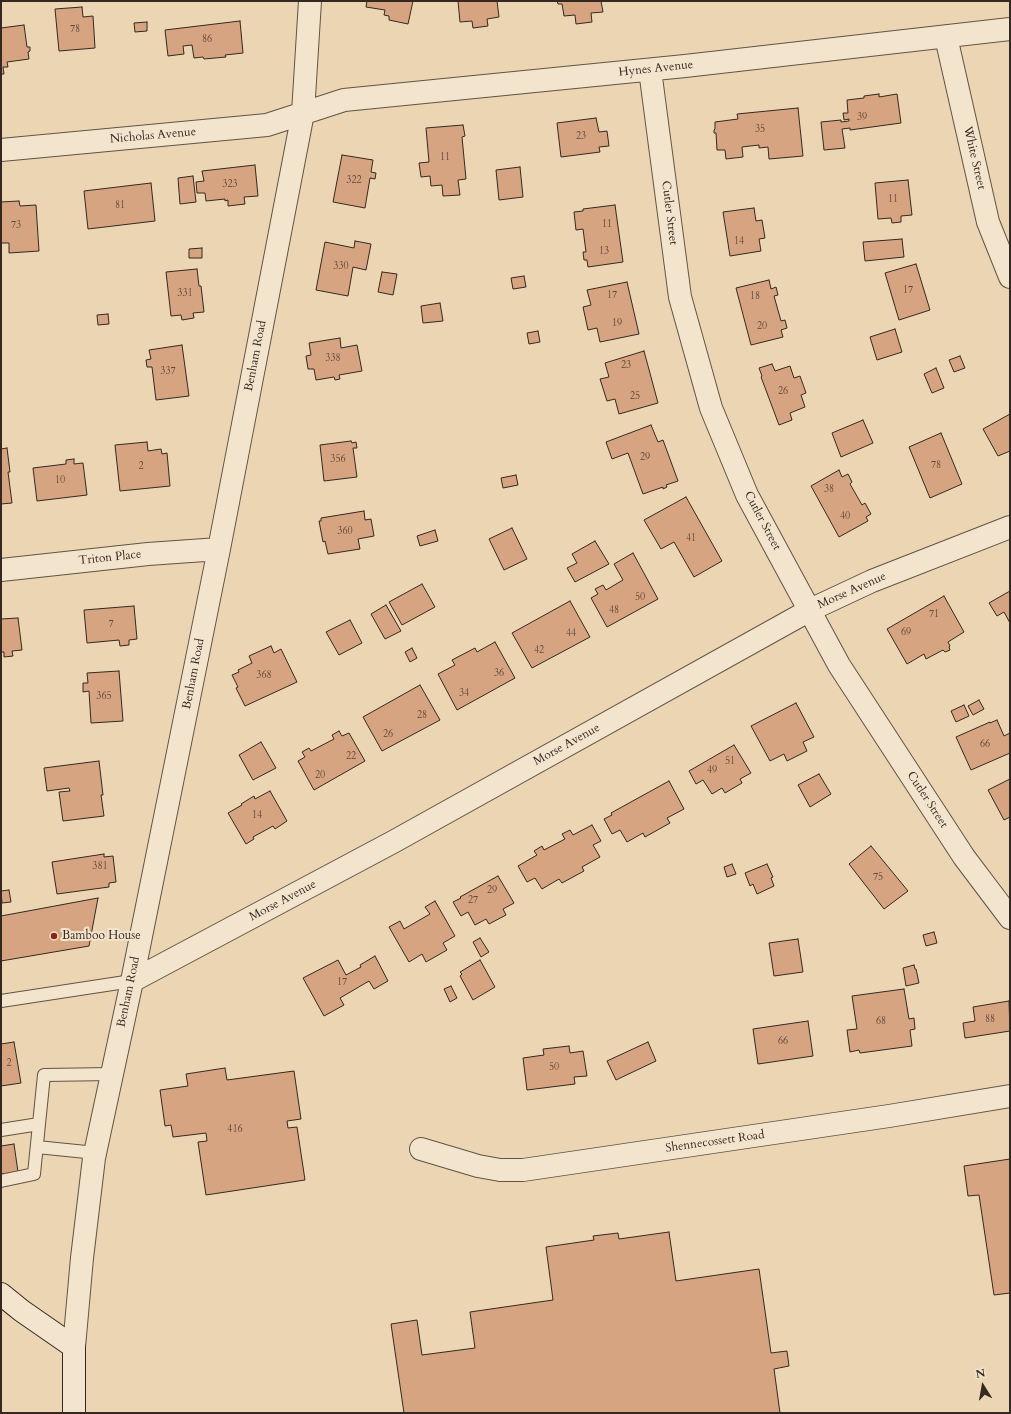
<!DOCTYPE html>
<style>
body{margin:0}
#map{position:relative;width:1011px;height:1414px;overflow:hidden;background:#ebd5b2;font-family:Cardo,serif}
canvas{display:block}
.frame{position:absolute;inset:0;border:2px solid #342821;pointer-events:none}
.north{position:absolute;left:963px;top:1366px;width:40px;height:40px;-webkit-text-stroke:3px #f2e4cd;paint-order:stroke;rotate:349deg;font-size:11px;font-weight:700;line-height:16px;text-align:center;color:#342821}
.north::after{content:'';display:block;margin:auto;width:14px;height:18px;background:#342821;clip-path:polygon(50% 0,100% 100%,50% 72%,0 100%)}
</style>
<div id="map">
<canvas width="1011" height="1414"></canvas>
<div class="frame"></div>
<div class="north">N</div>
</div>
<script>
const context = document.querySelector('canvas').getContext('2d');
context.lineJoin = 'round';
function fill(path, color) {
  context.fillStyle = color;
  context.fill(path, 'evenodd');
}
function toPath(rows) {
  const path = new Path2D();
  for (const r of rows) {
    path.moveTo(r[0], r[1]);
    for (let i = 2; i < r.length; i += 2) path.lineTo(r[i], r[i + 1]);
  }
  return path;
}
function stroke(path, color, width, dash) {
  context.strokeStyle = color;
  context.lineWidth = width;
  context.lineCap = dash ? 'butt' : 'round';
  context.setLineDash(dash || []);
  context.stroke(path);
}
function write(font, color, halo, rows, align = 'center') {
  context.font = font + ' Cardo,serif';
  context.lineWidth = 4;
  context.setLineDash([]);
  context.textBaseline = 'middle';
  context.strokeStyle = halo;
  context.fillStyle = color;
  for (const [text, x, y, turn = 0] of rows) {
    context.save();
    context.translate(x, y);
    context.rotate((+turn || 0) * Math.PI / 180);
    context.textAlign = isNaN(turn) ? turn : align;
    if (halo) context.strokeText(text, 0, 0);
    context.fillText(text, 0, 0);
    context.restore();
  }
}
const building = toPath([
 [367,1,413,1,408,24,389,20,389,16,384,15,385,10,366,7,367,1],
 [458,1,497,1,499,17,487,19,488,26,473,28,472,21,460,22,458,1],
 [557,1,601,1,603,12,591,13,592,22,576,24,575,15,564,16,562,4,558,4,557,1],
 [82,7,83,17,93,16,95,48,59,51,55,9,82,7],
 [240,21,243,53,225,55,226,57,204,59,203,57,194,58,192,45,183,46,184,54,168,56,165,30,240,21],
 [147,22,147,31,135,32,134,23,147,22],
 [24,25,27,47,30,47,30,51,28,52,29,59,7,62,8,67,3,67,4,74,1,74,1,28,24,25],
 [879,94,879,97,897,94,901,123,850,130,850,128,842,129,845,148,824,150,821,122,841,120,841,122,849,121,849,119,844,120,843,113,848,113,847,100,864,98,864,96,879,94],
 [798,108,803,156,769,159,768,147,759,148,759,145,742,147,743,157,726,159,725,150,717,150,716,133,714,133,714,130,715,129,715,122,738,119,737,114,798,108],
 [596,118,599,132,607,131,609,146,599,147,600,152,561,157,557,123,596,118],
 [463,125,465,136,462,137,466,179,458,180,460,195,443,196,442,185,431,186,430,176,421,177,419,163,429,162,426,128,463,125],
 [342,155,373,160,371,172,376,173,375,179,370,178,365,208,333,202,342,155],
 [255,165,258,196,244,197,245,204,228,206,228,200,225,201,225,199,206,201,205,193,197,193,196,182,204,181,202,171,255,165],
 [520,167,523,197,499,200,496,170,520,167],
 [193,176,196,202,180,204,178,178,193,176],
 [908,180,912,215,901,216,901,222,892,223,891,218,878,219,875,183,908,180],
 [151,183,155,221,88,229,84,191,151,183],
 [19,201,20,206,36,205,39,251,9,253,9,243,1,243,1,202,19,201],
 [615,205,623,262,588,267,587,260,584,260,583,252,586,252,583,229,576,230,574,212,583,211,583,209,615,205],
 [754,208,756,221,762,220,765,238,759,239,761,251,730,256,723,212,754,208],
 [902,239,904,257,865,261,863,242,902,239],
 [355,241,371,244,366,270,353,267,348,296,316,290,325,242,354,248,355,241],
 [202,248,202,258,189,258,189,249,202,248],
 [916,264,930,310,899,320,885,273,916,264],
 [197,269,199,286,201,286,204,312,193,313,194,318,182,320,181,315,171,316,166,272,197,269],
 [382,272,397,274,393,295,378,292,382,272],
 [524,276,526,287,513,289,511,278,524,276],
 [769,280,771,289,776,287,778,295,774,296,781,321,785,320,787,328,781,330,783,337,751,345,736,288,769,280],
 [627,282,639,334,600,342,597,328,588,330,583,307,591,305,587,290,627,282],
 [440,303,443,321,423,323,421,306,440,303],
 [108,314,109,324,98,325,97,315,108,314],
 [895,329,902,352,877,360,870,337,895,329],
 [538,331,540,342,529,344,527,333,538,331],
 [340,338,341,348,357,345,362,371,339,375,340,379,335,380,334,377,316,380,314,369,308,369,306,356,311,355,309,343,340,338],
 [182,345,189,396,156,400,152,367,147,367,146,360,151,359,149,350,182,345],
 [644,351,658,403,619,414,615,399,607,401,600,379,609,377,605,363,644,351],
 [960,356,965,368,954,372,949,360,960,356],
 [772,364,775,371,790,366,794,378,800,376,806,393,801,395,805,407,790,413,792,420,779,425,761,377,762,376,759,368,772,364],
 [936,368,944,388,932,393,924,374,936,368],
 [1010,414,1010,451,998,456,983,429,1010,414],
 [863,420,873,443,841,457,832,433,863,420],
 [651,425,658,442,663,440,678,481,666,485,667,487,663,489,663,487,643,494,628,453,612,459,606,442,651,425],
 [941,433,962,484,930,498,909,447,941,433],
 [351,441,352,443,356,442,357,448,353,448,357,477,324,481,320,445,351,441],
 [147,442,148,451,161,449,162,454,167,453,170,486,120,491,115,445,147,442],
 [7,448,10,472,8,472,12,503,1,504,1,449,7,448],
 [74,459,74,464,83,463,87,495,37,501,33,468,66,464,66,460,74,459],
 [839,470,842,477,848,474,852,482,850,484,862,505,865,503,871,514,866,517,868,521,839,537,811,486,839,470],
 [516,475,518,485,503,488,501,478,516,475],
 [686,497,722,561,694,577,674,542,661,549,644,520,686,497],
 [364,511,365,520,371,519,374,536,358,539,360,549,328,554,325,541,323,542,319,521,321,521,321,518,364,511],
 [512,528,527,559,504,570,489,539,512,528],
 [435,530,438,541,420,546,417,536,435,530],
 [595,541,609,564,575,582,567,568,577,563,572,554,595,541],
 [633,553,658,599,607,627,591,598,598,594,595,589,603,585,606,590,623,580,614,564,633,553],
 [422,584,435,607,402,625,389,602,422,584],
 [1010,591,1010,623,1004,612,997,616,989,603,1010,591],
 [944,596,964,632,948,642,950,646,949,647,950,650,945,652,943,650,926,659,924,654,907,664,887,629,944,596],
 [570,601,590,637,532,668,512,633,570,601],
 [386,605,401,631,385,639,371,614,386,605],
 [134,606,137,639,129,640,129,645,120,646,119,640,87,643,84,610,134,606],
 [18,618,22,650,12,651,13,656,4,657,4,652,1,652,1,619,18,618],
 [350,620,362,643,339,655,326,632,350,620],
 [495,642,515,678,457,710,438,674,455,665,452,660,475,648,477,652,495,642],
 [271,646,274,653,281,649,297,682,245,706,236,688,238,687,232,675,239,672,238,670,252,663,249,656,271,646],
 [412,648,417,658,410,662,405,652,412,648],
 [119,671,123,721,91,723,89,691,83,692,83,683,88,683,87,673,119,671],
 [420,685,440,720,382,751,363,717,420,685],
 [979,700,984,709,973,715,968,706,979,700],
 [796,703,814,737,803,742,807,751,787,761,784,754,770,761,751,726,796,703],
 [964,705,969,716,956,722,951,711,964,705],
 [997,720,1004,736,1010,733,1010,753,971,770,956,737,990,722,990,723,997,720],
 [339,731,342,736,349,733,365,761,314,790,298,761,305,757,302,752,309,748,311,751,334,739,332,735,339,731],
 [261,742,276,768,253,780,239,755,261,742],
 [734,745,751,773,740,779,742,783,725,793,722,788,712,794,703,780,696,784,689,771,734,745],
 [99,761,103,795,101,795,104,816,63,821,59,792,70,791,69,788,47,791,44,768,99,761],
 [819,774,831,794,810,807,798,785,819,774],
 [1010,779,1010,817,1004,820,988,790,1010,779],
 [669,781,684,809,667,818,670,823,645,837,643,833,627,842,620,830,612,834,604,819,612,815,611,813,669,781],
 [270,791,287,821,275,829,273,826,253,837,254,839,246,844,228,813,242,805,241,804,254,796,255,799,270,791],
 [592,825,601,841,593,845,600,857,582,867,584,871,562,883,559,879,542,889,535,878,527,882,518,866,537,855,534,851,542,846,544,850,565,839,562,834,570,830,573,835,592,825],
 [871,846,908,891,884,909,849,864,871,846],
 [104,854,104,857,113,856,116,882,109,883,109,887,57,894,52,862,104,854],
 [732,864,736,874,727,877,724,867,732,864],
 [767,864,773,877,771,878,774,886,757,894,753,884,750,886,745,873,767,864],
 [498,876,514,903,503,909,506,915,489,924,486,919,475,925,468,912,461,916,453,902,461,898,460,897,498,876],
 [9,890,11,902,2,903,1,891,9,890],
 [98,898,89,946,1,961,1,916,98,898],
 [435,901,455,936,443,943,447,950,426,962,422,954,409,962,389,927,400,921,404,929,430,914,425,907,435,901],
 [934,932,937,943,926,946,923,935,934,932],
 [480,938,489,952,481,957,473,942,480,938],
 [798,939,803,972,774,976,769,943,798,939],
 [375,956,388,981,374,989,369,981,340,998,344,1005,324,1016,303,978,338,960,346,975,361,967,360,965,375,956],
 [480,960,495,987,473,1000,460,976,462,974,460,972,480,960],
 [914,965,915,969,916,969,919,983,906,986,903,968,914,965],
 [451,986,457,998,450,1002,444,989,451,986],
 [904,989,909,1019,914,1018,915,1029,910,1030,912,1046,860,1053,859,1050,850,1052,847,1030,857,1029,852,996,904,989],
 [1009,1001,1010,1031,965,1038,963,1023,975,1021,973,1007,1009,1001],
 [808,1021,813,1056,758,1064,753,1029,808,1021],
 [14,1042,21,1083,1,1086,1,1044,14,1042],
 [648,1042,656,1061,616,1080,607,1061,648,1042],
 [569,1046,570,1053,583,1051,587,1076,574,1077,575,1084,527,1090,523,1058,544,1055,543,1049,569,1046],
 [225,1068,227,1080,294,1071,301,1119,287,1121,288,1128,297,1127,305,1180,206,1195,198,1142,207,1141,206,1133,173,1137,171,1125,165,1126,160,1090,188,1086,186,1074,225,1068],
 [14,1144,18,1172,1,1174,1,1146,14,1144],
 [1010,1159,1010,1293,994,1295,979,1195,968,1196,964,1166,1010,1159],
 [669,1232,676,1281,759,1269,771,1353,787,1351,789,1366,774,1369,780,1413,404,1413,391,1324,417,1320,422,1355,475,1348,470,1312,553,1300,546,1247,594,1240,593,1236,618,1233,619,1239,669,1232]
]);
fill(building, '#d7a481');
stroke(building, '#342821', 1);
const lane = toPath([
 [1,1001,132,981],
 [1,1130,39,1124,44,1075,112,1074],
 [37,1147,96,1153],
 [1,1181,34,1174,39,1124]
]);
const street = toPath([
 [946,37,988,222,1010,277],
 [650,70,680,297,711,408,747,495,839,665,964,857,1010,918],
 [1,150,267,125,344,100,685,66,1010,29],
 [1,570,148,554,219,549],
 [132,981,393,842,810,610,872,581,1010,527],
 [421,1149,478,1166,500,1170,523,1170,889,1116,1010,1096],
 [74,1347,82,1258,94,1158,132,981,219,549,303,113,310,1]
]);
const secondary = toPath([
 [1,1294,22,1311,74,1347,74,1413]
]);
stroke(lane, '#625345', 14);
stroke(street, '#625345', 24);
stroke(secondary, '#342821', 24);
stroke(lane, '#f2e4cd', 12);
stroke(street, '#f2e4cd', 22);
stroke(secondary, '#f2e4cd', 22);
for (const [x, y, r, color] of [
 [54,936,4,"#8f2418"]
]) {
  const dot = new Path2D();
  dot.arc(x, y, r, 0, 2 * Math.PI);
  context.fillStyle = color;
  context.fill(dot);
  stroke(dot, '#f2e4cd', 1.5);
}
write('10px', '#5d4739', null, [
 ["78",75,30],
 ["86",207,40],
 ["39",862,118],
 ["35",760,130],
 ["23",581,137],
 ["11",445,158],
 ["322",354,181],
 ["323",230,185],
 ["11",893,200],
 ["81",120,206],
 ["11",607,225],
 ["73",16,226],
 ["14",739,242],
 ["13",604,252],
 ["330",341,267],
 ["17",908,291],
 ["331",185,294],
 ["17",612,296],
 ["18",755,297],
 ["19",617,324],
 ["20",762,327],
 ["338",333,359],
 ["23",626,366],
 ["337",168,372],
 ["26",783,392],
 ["25",635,397],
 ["29",645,458],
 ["356",338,460],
 ["78",936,466],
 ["2",141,467],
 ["10",60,481],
 ["38",829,490],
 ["40",845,517],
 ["360",345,532],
 ["41",691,539],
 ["50",640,598],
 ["48",614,611],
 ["71",934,615],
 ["7",111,625],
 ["69",906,633],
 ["44",571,634],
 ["42",539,651],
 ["36",499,674],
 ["368",264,676],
 ["34",464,694],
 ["365",104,697],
 ["28",422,716],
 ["26",388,735],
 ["66",985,745],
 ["22",351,757],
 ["51",730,762],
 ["49",712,771],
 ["20",320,776],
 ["14",257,816],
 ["381",100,867],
 ["75",878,878],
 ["29",492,891],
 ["27",473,901],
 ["17",342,983],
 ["88",990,1020],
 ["68",881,1022],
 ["66",783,1042],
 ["2",9,1064],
 ["50",554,1068],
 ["416",235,1130]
]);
write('12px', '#342821', '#f2e4cd', [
 ["Hynes Avenue",656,69,-6],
 ["Nicholas Avenue",153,136,-5],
 ["White Street",974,158,77],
 ["Cutler Street",669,213,83],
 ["Benham Road",256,356,-79],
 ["Cutler Street",762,521,62],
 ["Triton Place",110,558,-6],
 ["Morse Avenue",852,591,-24],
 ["Benham Road",194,674,-79],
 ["Morse Avenue",567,745,-29],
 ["Cutler Street",927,800,57],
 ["Morse Avenue",283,901,-28],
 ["Benham Road",129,992,-78],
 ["Shennecossett Road",715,1142,-8]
]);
write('12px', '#342821', '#f2e4cd', [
 ["Bamboo House",62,936]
], 'left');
</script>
